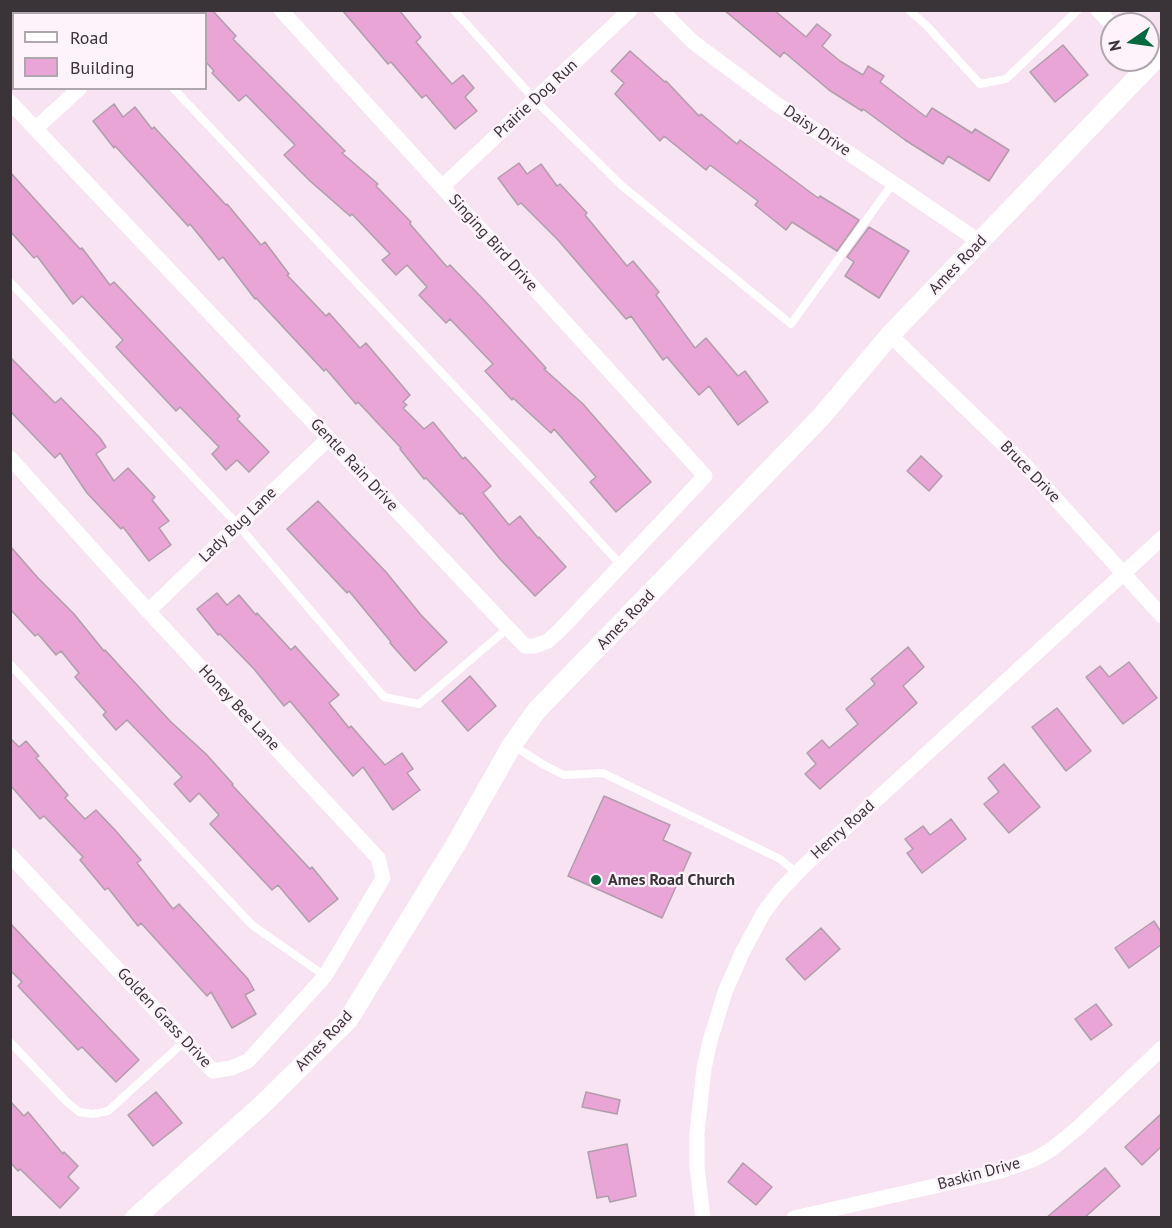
<!DOCTYPE html>
<style>
body{margin:0}
#map{position:relative;width:1172px;height:1228px;overflow:hidden;background:#f7e3f1;font-family:"PT Sans",sans-serif}
canvas{display:block}
.frame{position:absolute;inset:0;border:12px solid #3a3338;pointer-events:none}
.legend{position:absolute;left:12px;top:12px;width:195px;height:78px;box-sizing:border-box;background:#fff3fb;border:2px solid #b0a6ad;margin:0;padding:8px 10px;list-style:none;font-size:18px;color:#3a3338}
.legend li{display:flex;align-items:center;gap:12px;height:30px}
.legend b{width:30px;border:2px solid #b0a6ad}
.north{position:absolute;left:1100px;top:12px;width:60px;height:60px;box-sizing:border-box;background:#fff3fb;border:2px solid #b0a6ad;border-radius:50%;rotate:257deg;font-size:16px;font-weight:700;line-height:24px;text-align:center;color:#3a3338}
.north::after{content:'';display:block;margin:auto;width:21px;height:27px;background:#04693e;clip-path:polygon(50% 0,100% 100%,50% 72%,0 100%)}
</style>
<div id="map">
<canvas width="1172" height="1228"></canvas>
<div class="frame"></div>
<ul class="legend">
<li><b style="height:8px;background:#fff"></b>Road</li>
<li><b style="height:16px;background:#e8a5d6"></b>Building</li>
</ul>
<div class="north">N</div>
</div>
<script>
const context = document.querySelector('canvas').getContext('2d');
context.lineJoin = 'round';
function fill(path, color) {
  context.fillStyle = color;
  context.fill(path, 'evenodd');
}
function toPath(rows) {
  const path = new Path2D();
  for (const r of rows) {
    path.moveTo(r[0], r[1]);
    for (let i = 2; i < r.length; i += 2) path.lineTo(r[i], r[i + 1]);
  }
  return path;
}
function stroke(path, color, width, dash) {
  context.strokeStyle = color;
  context.lineWidth = width;
  context.lineCap = dash ? 'butt' : 'round';
  context.setLineDash(dash || []);
  context.stroke(path);
}
function write(font, color, halo, rows, align = 'center') {
  context.font = font + ' "PT Sans",sans-serif';
  context.lineWidth = 4.5;
  context.setLineDash([]);
  context.textBaseline = 'middle';
  context.strokeStyle = halo;
  context.fillStyle = color;
  for (const [text, x, y, turn = 0] of rows) {
    context.save();
    context.translate(x, y);
    context.rotate((+turn || 0) * Math.PI / 180);
    context.textAlign = isNaN(turn) ? turn : align;
    if (halo) context.strokeText(text, 0, 0);
    context.fillText(text, 0, 0);
    context.restore();
  }
}
const building = toPath([
 [206,10,212,10,236,36,233,39,345,151,342,153,378,184,376,186,411,222,410,224,447,267,450,265,484,300,546,368,544,369,583,404,651,482,616,512,590,482,596,477,554,429,551,433,513,398,512,400,485,371,493,364,450,319,446,323,419,295,427,287,407,265,396,275,382,260,390,254,352,214,350,216,310,181,284,155,295,145,246,95,239,101,212,73,214,71,206,62,206,10],
 [342,10,399,10,421,37,416,42,452,84,463,75,474,88,465,97,477,111,455,129,426,95,422,98,391,62,388,64,342,10],
 [724,10,774,10,806,37,817,24,831,35,822,46,840,61,863,75,868,66,884,76,880,82,926,117,932,108,972,133,975,129,1009,150,989,181,948,156,943,164,905,140,863,109,862,111,829,90,784,52,780,57,724,10],
 [1063,45,1088,75,1055,102,1030,72,1063,45],
 [630,51,665,82,666,81,699,116,701,114,737,144,740,140,818,198,820,196,859,220,837,251,792,222,786,230,755,205,758,201,710,165,706,170,664,136,660,141,615,94,624,83,611,71,630,51],
 [114,104,123,117,135,107,152,129,154,127,226,205,227,204,261,245,265,242,289,274,287,275,326,316,329,313,360,348,366,343,410,395,403,402,407,405,403,408,424,429,433,422,463,459,465,457,491,486,483,493,509,525,520,516,538,538,539,537,566,567,535,596,500,559,462,513,460,514,426,478,424,479,400,449,401,448,358,402,356,404,326,369,324,371,256,298,255,299,223,257,219,260,190,224,188,226,115,146,114,148,93,121,114,104],
 [519,163,527,174,541,164,557,186,560,184,587,213,585,215,627,266,633,261,659,292,656,295,695,348,706,338,738,376,745,371,768,402,738,425,709,386,699,395,667,357,663,360,631,316,626,319,558,240,521,203,518,205,498,178,519,163],
 [10,172,80,249,82,248,110,285,114,282,240,416,237,419,269,452,249,472,237,460,226,470,212,454,219,447,180,407,176,411,116,347,123,340,82,296,73,304,37,256,34,258,10,231,10,172],
 [869,227,909,251,879,298,845,276,854,262,847,257,869,227],
 [10,357,55,403,61,398,100,438,106,447,96,454,114,481,128,468,155,497,152,500,169,521,159,528,171,545,149,561,123,527,121,529,87,493,60,453,55,458,10,411,10,357],
 [921,456,942,476,929,491,907,471,921,456],
 [318,501,386,572,421,615,447,642,415,671,390,643,391,642,349,591,347,593,287,529,318,501],
 [10,546,38,578,74,614,104,651,105,650,170,721,206,754,233,784,232,785,310,869,312,867,338,899,309,922,278,885,272,890,210,824,219,815,199,793,190,802,174,784,182,777,127,720,116,730,103,715,106,712,75,677,79,673,61,651,56,655,38,634,35,636,10,609,10,546],
 [217,593,227,605,239,595,256,615,257,613,291,650,295,646,339,695,329,703,349,728,351,726,385,765,402,753,413,769,407,773,420,790,393,810,363,767,353,776,290,701,284,706,254,669,220,634,218,635,197,609,217,593],
 [908,647,924,667,903,686,917,703,820,789,805,774,816,764,807,753,822,740,829,748,858,724,846,709,875,684,871,679,908,647],
 [1129,662,1157,698,1123,724,1086,677,1100,666,1109,677,1129,662],
 [470,676,496,706,468,731,442,701,470,676],
 [1057,708,1091,751,1066,771,1032,727,1057,708],
 [10,738,19,747,26,741,39,756,36,758,68,795,65,798,85,819,96,810,115,830,141,860,137,863,173,909,179,904,248,979,254,990,245,995,256,1014,232,1028,211,992,207,996,141,923,138,926,108,888,105,890,80,860,83,857,44,816,40,819,10,785,10,738],
 [1004,764,1040,807,1009,833,984,804,999,792,988,778,1004,764],
 [604,796,670,825,663,840,691,853,662,918,568,876,604,796],
 [951,819,966,839,922,873,907,853,913,849,905,839,923,826,930,835,951,819],
 [1154,921,1161,932,1161,945,1129,968,1115,948,1154,921],
 [10,923,139,1060,116,1082,82,1047,78,1050,18,986,22,982,10,970,10,923],
 [821,928,840,949,805,980,786,959,821,928],
 [1096,1004,1112,1025,1091,1040,1075,1019,1096,1004],
 [156,1092,182,1123,153,1146,128,1115,156,1092],
 [586,1092,620,1100,617,1114,582,1107,586,1092],
 [10,1101,24,1116,28,1112,63,1154,64,1152,78,1166,68,1177,79,1188,60,1208,20,1169,18,1171,10,1162,10,1101],
 [1161,1114,1161,1147,1142,1165,1125,1147,1161,1114],
 [627,1144,636,1196,610,1202,608,1196,597,1198,588,1152,627,1144],
 [743,1163,772,1187,756,1205,728,1182,743,1163],
 [1105,1168,1120,1186,1084,1218,1046,1218,1105,1168]
]);
fill(building, '#e8a5d6');
stroke(building, '#b09eaa', 1.5);
stroke(toPath([
 [454,10,535,100,621,185,791,324,893,183],
 [909,10,927,26,980,84,1006,79,1078,10],
 [173,88,555,493,621,565],
 [10,282,238,525,384,697,419,704,508,628],
 [10,664,94,756,252,925,325,976],
 [514,746,544,765,564,775,603,773,780,859,797,873],
 [10,1042,66,1101,79,1112,93,1114,108,1111,185,1041]
]), '#fff', 8);
stroke(toPath([
 [661,10,693,42,775,103,980,242],
 [1098,10,1112,25],
 [163,14,166,10],
 [10,102,525,646,535,646,548,641,561,629,705,476,281,10],
 [35,129,80,88],
 [442,187,630,10],
 [890,335,1025,465,1162,616],
 [10,458,148,611,378,858,383,878,325,976,248,1061,231,1068,213,1071,10,855],
 [148,611,329,438],
 [703,1218,697,1167,697,1133,704,1069,710,1041,725,992,742,953,764,912,780,891,803,867,1162,538],
 [794,1218,1001,1171,1035,1159,1052,1149,1079,1127,1162,1048]
]), '#fff', 15);
stroke(toPath([
 [135,1218,261,1106,348,1020,456,844,512,745,537,710,821,417,890,335,1162,52]
]), '#fff', 20);
for (const [x, y, r, color] of [
 [596,880,6,"#04693e"]
]) {
  const dot = new Path2D();
  dot.arc(x, y, r, 0, 2 * Math.PI);
  context.fillStyle = color;
  context.fill(dot);
  stroke(dot, '#fff3fb', 2);
}
write('16px', '#3a3338', '#fff3fb', [
 ["Prairie Dog Run",536,99,-43],
 ["Daisy Drive",817,131,34],
 ["Singing Bird Drive",493,243,48],
 ["Ames Road",958,265,-46],
 ["Gentle Rain Drive",354,465,47],
 ["Bruce Drive",1030,472,46],
 ["Lady Bug Lane",238,525,-44],
 ["Ames Road",626,620,-46],
 ["Honey Bee Lane",239,708,47],
 ["Henry Road",843,830,-42],
 ["Golden Grass Drive",164,1018,47],
 ["Ames Road",324,1041,-47],
 ["Baskin Drive",979,1174,-15]
]);
write('bold 16px', '#3a3338', '#fff3fb', [
 ["Ames Road Church",608,880]
], 'left');
</script>
